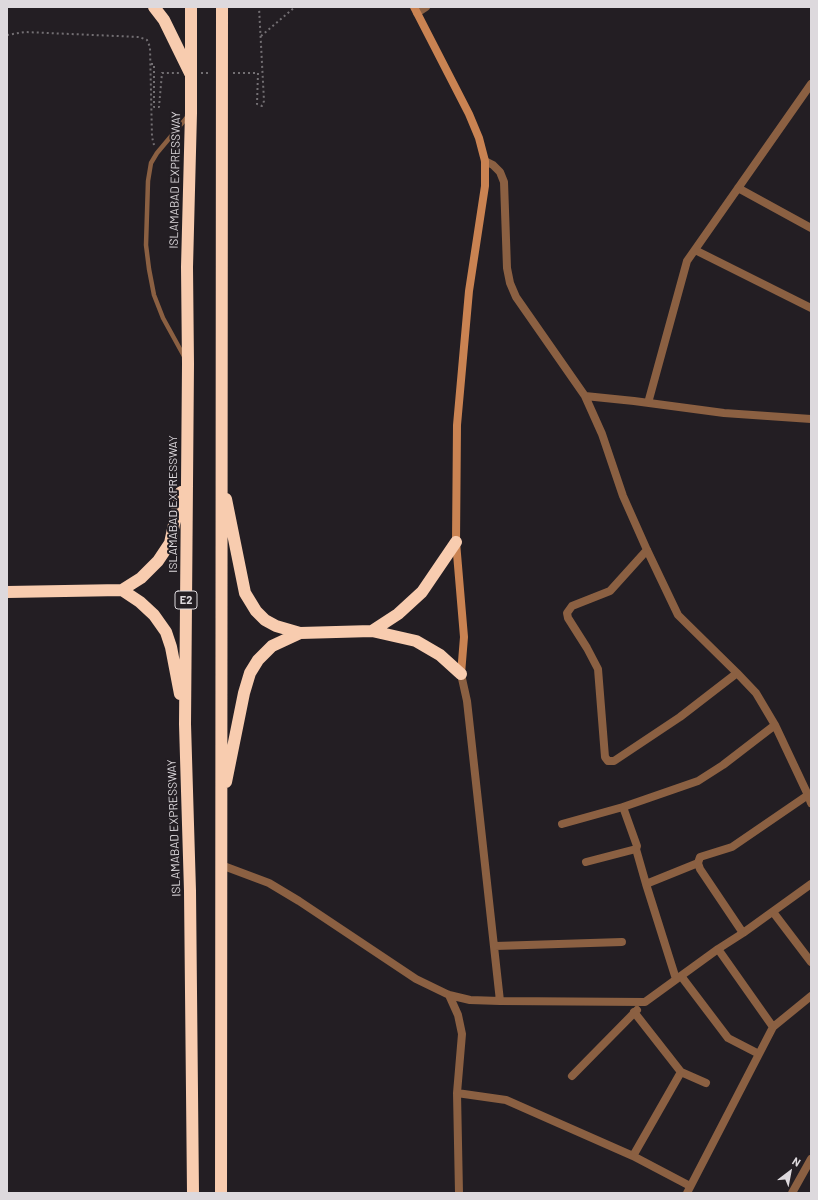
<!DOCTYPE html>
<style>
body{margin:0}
#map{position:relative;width:818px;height:1200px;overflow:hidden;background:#231e23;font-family:Barlow,sans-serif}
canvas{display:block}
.frame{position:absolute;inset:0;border:8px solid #ddd9dd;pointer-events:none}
.north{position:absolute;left:770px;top:1152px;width:40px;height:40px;-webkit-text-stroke:3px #231e23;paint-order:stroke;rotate:32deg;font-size:11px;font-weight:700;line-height:16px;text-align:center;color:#ddd9dd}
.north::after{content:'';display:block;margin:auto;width:14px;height:18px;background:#ddd9dd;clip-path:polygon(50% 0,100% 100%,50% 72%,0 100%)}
</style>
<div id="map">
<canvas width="818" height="1200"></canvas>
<div class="frame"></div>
<div class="north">N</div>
</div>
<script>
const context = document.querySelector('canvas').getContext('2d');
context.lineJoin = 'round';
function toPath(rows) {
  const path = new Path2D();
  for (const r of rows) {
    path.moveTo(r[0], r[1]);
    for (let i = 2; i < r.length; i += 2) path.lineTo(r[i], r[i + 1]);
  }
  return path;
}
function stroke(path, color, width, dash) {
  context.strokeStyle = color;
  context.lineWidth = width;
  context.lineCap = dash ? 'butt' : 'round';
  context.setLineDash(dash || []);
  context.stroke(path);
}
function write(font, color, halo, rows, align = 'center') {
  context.font = font + ' Barlow,sans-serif';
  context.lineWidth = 4;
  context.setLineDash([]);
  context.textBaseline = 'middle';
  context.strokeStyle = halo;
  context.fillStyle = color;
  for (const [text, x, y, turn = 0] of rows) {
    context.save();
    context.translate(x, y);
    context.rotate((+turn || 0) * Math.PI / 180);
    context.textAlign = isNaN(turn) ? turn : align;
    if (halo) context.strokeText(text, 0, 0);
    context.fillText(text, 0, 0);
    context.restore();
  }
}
stroke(toPath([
 [7,35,25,32,139,37,147,40,150,47,152,137,154,145],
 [261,36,295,7],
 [151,64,154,64,154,107,159,107,162,73,179,73],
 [201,73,211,73],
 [233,73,258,73,257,104,262,106,264,101,259,7]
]), '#736f73', 2, [2, 3]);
stroke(toPath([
 [185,358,163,318,154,295,149,269,146,245,148,181,151,163,157,153,188,116]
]), '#8b6042', 4.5);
stroke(toPath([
 [417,13,426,7],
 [485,161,493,165,500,172,504,182,507,268,510,283,516,297,585,396,602,434,623,496,647,550,678,615,737,673,756,693,775,725,808,795,811,803],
 [738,188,811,228],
 [695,250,811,308],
 [585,396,634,401,724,413,811,419],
 [648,403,687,261,811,84],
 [647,550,610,591,572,606,567,613,568,618,587,648,598,669,605,757,608,761,614,761,680,717,737,673],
 [461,674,467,701,500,1001],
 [623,807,637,846,636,849,646,884,676,979],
 [562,824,623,807,698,781,723,765,775,725],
 [586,862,636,849],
 [221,865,269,883,299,901,416,979,449,995,470,1000,500,1001,645,1002,718,949,743,933,811,884],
 [646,884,698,863],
 [773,912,811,962],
 [743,933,700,869,698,863,700,857,732,847,808,795],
 [495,946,622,942],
 [718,949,773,1027],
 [681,976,728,1038,759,1054],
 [449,995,458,1015,462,1034,457,1093,459,1193],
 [634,1012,681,1072,706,1083],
 [572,1076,637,1010],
 [457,1093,506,1100,633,1156,690,1186],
 [633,1156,681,1072],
 [687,1193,773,1027,811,996],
 [792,1193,811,1159]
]), '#8b6042', 8);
stroke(toPath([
 [414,7,469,114,479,138,485,161,485,186,469,291,457,425,456,542,464,637,461,674]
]), '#ca8352', 8);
stroke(toPath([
 [154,7,164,20,190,73],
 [191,7,191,113,187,267,188,364,185,724,190,891,193,1193],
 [226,499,245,593,256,611,265,620,276,626,300,633,372,631,398,614,422,592,456,542],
 [122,590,140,602,154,615,166,632,171,647,180,694],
 [7,592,122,590,141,578,158,561,170,543,181,492],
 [372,631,416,641,440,655,461,674],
 [226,782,244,693,250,673,258,660,272,646,300,633],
 [221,1193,222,7]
]), '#f8ccaf', 12);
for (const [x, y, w] of [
 [186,600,22]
]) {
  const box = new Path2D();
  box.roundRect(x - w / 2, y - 9, w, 18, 3);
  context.fillStyle = '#231e23';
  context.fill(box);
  stroke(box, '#ddd9dd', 1);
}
write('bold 11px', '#ddd9dd', null, [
 ["E2",186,600]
]);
write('12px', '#ddd9dd', '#231e23', [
 ["ISLAMABAD EXPRESSWAY",175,180,-89],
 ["ISLAMABAD EXPRESSWAY",173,504,-90],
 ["ISLAMABAD EXPRESSWAY",174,828,-92]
]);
</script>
